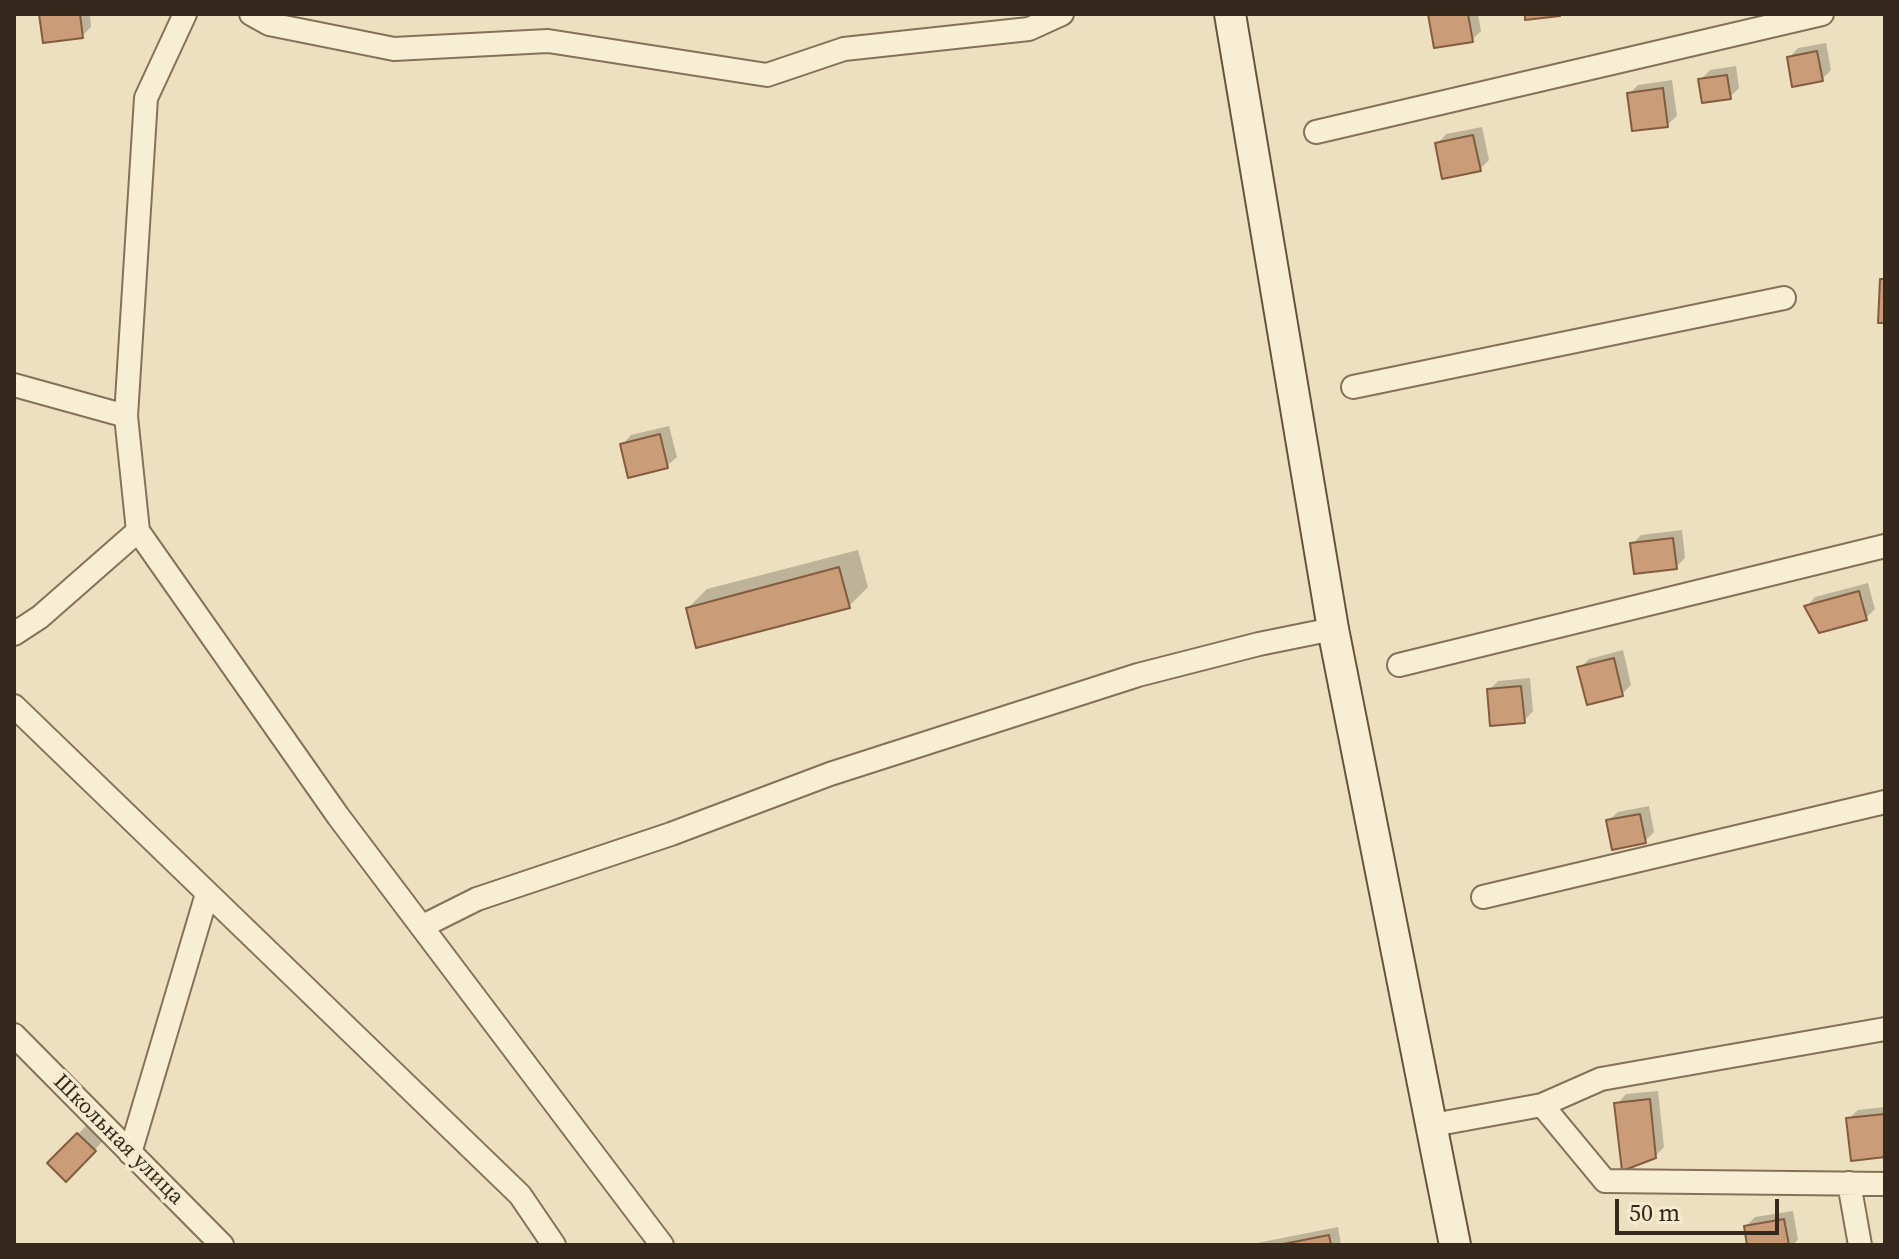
<!DOCTYPE html>
<meta charset="utf-8">
<style>
body{margin:0}
#map{position:relative;width:1899px;height:1259px;overflow:hidden;background:#ece0c0;font-family:"Source Serif 4",serif}
canvas{display:block}
.frame{position:absolute;inset:0;border:16px solid #35291d;pointer-events:none}
.scale{position:absolute;left:1615px;top:1199px;width:164px;height:36px;box-sizing:border-box;border:4px solid #35291d;border-top:0;padding-left:10px;font-size:24px;line-height:28px;white-space:nowrap;color:#35291d;-webkit-text-stroke:6px #f4ebcf;paint-order:stroke}
</style>
<div id="map">
<canvas width="1899" height="1259"></canvas>
<div class="frame"></div>
<div class="scale">50 m</div>
</div>
<script>
const context = document.querySelector('canvas').getContext('2d');
context.lineJoin = 'round';
function fill(path, color) {
  context.fillStyle = color;
  context.fill(path, 'evenodd');
}
function toPath(rows) {
  const path = new Path2D();
  for (const r of rows) {
    path.moveTo(r[0], r[1]);
    for (let i = 2; i < r.length; i += 2) path.lineTo(r[i], r[i + 1]);
  }
  return path;
}
function stroke(path, color, width, dash) {
  context.strokeStyle = color;
  context.lineWidth = width;
  context.lineCap = dash ? 'butt' : 'round';
  context.setLineDash(dash || []);
  context.stroke(path);
}
function write(font, color, halo, rows, align = 'center') {
  context.font = font + ' "Source Serif 4",serif';
  context.lineWidth = 7;
  context.setLineDash([]);
  context.textBaseline = 'middle';
  context.strokeStyle = halo;
  context.fillStyle = color;
  for (const [text, x, y, turn = 0] of rows) {
    context.save();
    context.translate(x, y);
    context.rotate((+turn || 0) * Math.PI / 180);
    context.textAlign = isNaN(turn) ? turn : align;
    if (halo) context.strokeText(text, 0, 0);
    context.fillText(text, 0, 0);
    context.restore();
  }
}
fill(toPath([
 [41,14,90,14,91,27,82,36],
 [1430,14,1478,14,1481,31,1472,40],
 [1826,43,1831,70,1822,79,1789,58,1798,48],
 [1736,66,1739,88,1730,97,1700,80,1710,70],
 [1672,80,1677,116,1667,125,1629,94,1638,85],
 [1482,127,1489,160,1480,169,1437,144,1446,134],
 [669,426,677,457,667,466,622,445,631,435],
 [1682,530,1685,558,1676,567,1632,544,1641,535],
 [858,550,868,587,849,606,688,608,707,589],
 [1868,583,1875,609,1866,618,1807,606,1815,597],
 [1623,650,1631,685,1622,694,1580,668,1589,659],
 [1530,678,1533,711,1524,721,1489,690,1498,681],
 [1649,806,1654,832,1645,841,1608,821,1618,812],
 [1658,1091,1664,1147,1655,1156,1617,1104,1626,1094],
 [1885,1107,1885,1155,1848,1119,1858,1110],
 [87,1125,103,1141,66,1179,49,1163],
 [1793,1211,1798,1240,1792,1245,1749,1245,1746,1226,1755,1217],
 [1338,1227,1341,1245,1255,1245,1257,1243]
]), '#0003');
const building = toPath([
 [39,14,80,14,83,38,43,43,39,14],
 [1428,14,1468,14,1473,42,1434,48,1428,14],
 [1525,14,1560,14,1560,16,1525,20,1525,14],
 [1817,51,1823,81,1792,87,1787,57,1817,51],
 [1727,75,1731,99,1702,103,1698,79,1727,75],
 [1663,88,1668,127,1632,131,1627,93,1663,88],
 [1473,135,1481,171,1442,179,1435,143,1473,135],
 [1880,279,1885,279,1885,323,1878,323,1880,279],
 [660,434,668,468,628,478,620,444,660,434],
 [1673,538,1677,569,1634,574,1630,543,1673,538],
 [839,567,850,608,696,648,686,608,839,567],
 [1859,591,1867,620,1819,633,1804,606,1859,591],
 [1614,658,1623,696,1587,705,1577,667,1614,658],
 [1521,686,1525,723,1490,726,1487,689,1521,686],
 [1640,814,1646,843,1612,850,1606,820,1640,814],
 [1650,1099,1656,1158,1622,1171,1614,1103,1650,1099],
 [1885,1114,1885,1157,1851,1161,1846,1118,1885,1114],
 [77,1133,96,1151,66,1182,47,1163,77,1133],
 [1784,1219,1789,1245,1747,1245,1744,1226,1784,1219],
 [1329,1235,1331,1245,1278,1245,1329,1235]
]);
fill(building, '#ca9c77');
stroke(building, '#835c3f', 2);
const street = toPath([
 [185,14,146,98,126,416,138,531,338,816,662,1245],
 [251,14,269,24,394,49,548,41,767,75,844,49,1029,29,1062,14],
 [1316,132,1822,14],
 [14,385,126,416],
 [1353,387,1784,298],
 [14,634,40,617,138,531],
 [1399,665,1885,546],
 [14,706,520,1195,554,1245],
 [1483,897,1885,802],
 [423,926,477,899,671,834,830,774,1138,675,1259,644,1333,629],
 [14,1035,222,1245],
 [1542,1105,1605,1181,1885,1184],
 [1433,1125,1542,1105,1601,1079,1885,1029],
 [130,1153,207,894],
 [1849,1183,1860,1245]
]);
const secondary = toPath([
 [1230,14,1333,629,1455,1245]
]);
stroke(street, '#857159', 26);
stroke(secondary, '#66533c', 34);
stroke(street, '#f8eed3', 22);
stroke(secondary, '#f8eed3', 30);
write('22px', '#35291d', '#f4ebcf', [
 ["Школьная улица",118,1140,45]
]);
</script>
